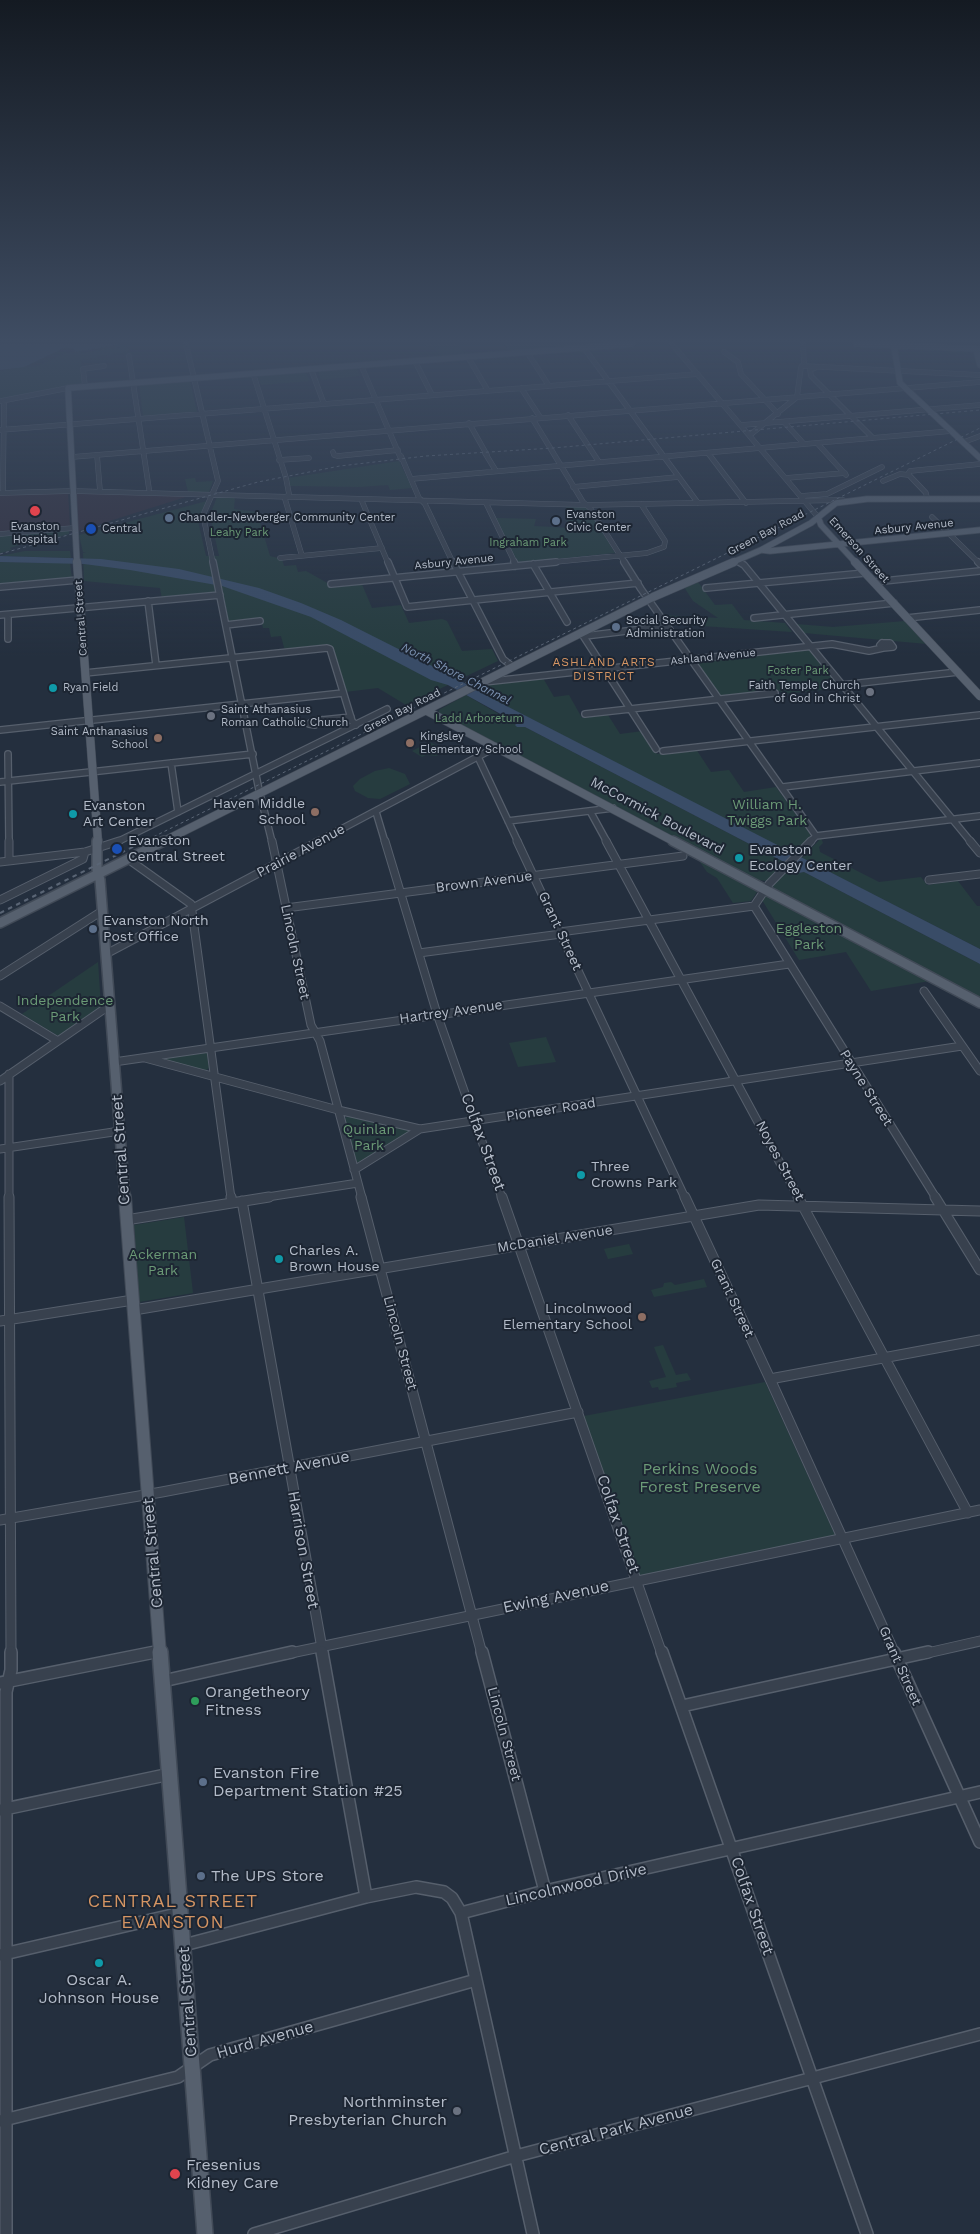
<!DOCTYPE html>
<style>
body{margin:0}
canvas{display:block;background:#242f3e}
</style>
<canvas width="980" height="2234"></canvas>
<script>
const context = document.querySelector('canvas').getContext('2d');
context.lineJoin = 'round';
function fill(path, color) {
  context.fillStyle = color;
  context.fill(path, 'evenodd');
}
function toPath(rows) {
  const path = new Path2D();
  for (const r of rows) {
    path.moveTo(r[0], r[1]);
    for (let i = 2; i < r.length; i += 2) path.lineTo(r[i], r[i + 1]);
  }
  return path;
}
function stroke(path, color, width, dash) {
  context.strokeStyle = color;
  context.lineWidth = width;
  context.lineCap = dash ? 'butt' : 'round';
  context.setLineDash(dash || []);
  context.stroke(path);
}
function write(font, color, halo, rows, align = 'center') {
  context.font = font + ' "Work Sans",sans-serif';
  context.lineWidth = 4;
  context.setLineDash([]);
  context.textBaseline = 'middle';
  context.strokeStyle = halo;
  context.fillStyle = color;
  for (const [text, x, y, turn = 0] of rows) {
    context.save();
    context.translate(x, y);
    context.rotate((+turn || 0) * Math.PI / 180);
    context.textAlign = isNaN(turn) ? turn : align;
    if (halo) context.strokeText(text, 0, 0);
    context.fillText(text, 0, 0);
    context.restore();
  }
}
fill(toPath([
 [68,492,70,526,0,533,0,495],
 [75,493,192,495,78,531]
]), '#32303f');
fill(toPath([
 [424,344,458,344,465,354,441,356,434,346,426,347],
 [503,344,582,344,585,345,510,351],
 [127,346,129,351,124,352,81,360,83,384,65,386,0,399,0,371,21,367,36,367,65,353,88,352],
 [357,368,360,376,321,380,318,371],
 [306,372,310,381,261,385,258,376],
 [190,381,197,412,143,416,139,385],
 [399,461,412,488,390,490,388,485,360,487,288,486,288,478],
 [195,478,196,482,213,481,209,492,188,492,185,479],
 [217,497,235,497,234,509,257,512,270,556,282,559,284,566,296,565,298,572,306,571,331,585,361,582,372,608,401,605,409,623,442,619,447,621,462,651,492,649,498,661,406,705,378,688,345,692,332,650,285,651,281,636,271,637,269,628,263,628,261,620,229,623,223,593,162,599,160,588,84,581,83,553,86,552,83,552,79,535,207,501,201,513,202,520,198,521,206,556,219,556,210,515],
 [566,507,587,507,615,553,517,563,495,518,536,519,534,526,570,528,570,525,567,525],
 [69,530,69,534,51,539,49,536,10,548,12,550,0,553,0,536],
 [25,551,70,551,71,558,0,556],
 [0,562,70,563,72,579,0,586],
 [698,582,715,605,732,604,744,620,785,623,792,632,671,624,664,615,718,618,693,601,684,587],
 [905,621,927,644,804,633,796,624,833,627],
 [809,648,842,688,783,694,780,691,722,697,696,661],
 [543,678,554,697,569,695,582,718,608,715,620,734,643,731,657,754,696,749,711,772,729,770,744,792,776,787,810,834,810,838,793,854,475,690,487,684],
 [466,695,519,726,525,727,784,862,768,881,757,880,439,714,439,710],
 [429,742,436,745,447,751,436,756,426,755,422,757,412,751],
 [389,768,405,774,410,784,380,799,368,798,355,791,353,786,360,779,375,771],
 [821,838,823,843,819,847,820,852,879,882,921,877,927,885,958,881,977,906,980,906,980,949,802,858],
 [705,860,756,889,757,892,751,901,733,903,717,878,707,872,700,862],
 [794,866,800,869,799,873,804,872,980,964,980,999,775,889,773,886,777,880],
 [767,895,930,981,871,991,846,952,799,960,762,900],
 [98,962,101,1007,60,1037,22,1014],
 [546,1037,556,1062,518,1067,509,1043],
 [207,1051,209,1068,205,1071,163,1059],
 [349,1116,411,1130,412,1131,359,1163,356,1161,344,1121,345,1118],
 [184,1217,193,1293,139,1302,134,1225],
 [629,1244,633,1254,608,1259,604,1249],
 [704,1279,707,1287,654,1297,651,1290,663,1287,664,1283,671,1282,675,1285],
 [663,1345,676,1375,687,1373,691,1380,676,1383,677,1387,659,1390,658,1387,652,1388,649,1381,666,1377,654,1347],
 [765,1382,835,1535,639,1576,584,1416]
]), '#263c3f');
fill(toPath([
 [0,344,122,344,75,352,73,349,66,347,24,367,0,370],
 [0,556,101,559,179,569,259,588,301,603,341,620,450,675,493,699,980,949,980,964,804,872,799,873,799,868,784,862,525,727,517,727,515,725,517,723,448,685,431,680,311,617,222,586,130,570,84,564,0,562]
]), '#394c67');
const minorFar4 = toPath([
 [186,344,218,481,203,515,213,563],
 [672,344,818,517],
 [584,348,698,503],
 [527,352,549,386],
 [724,352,738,362,741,374,778,414],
 [129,356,149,489],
 [468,357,488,391],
 [415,361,432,395],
 [361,365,401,459],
 [803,366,980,375],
 [815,368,810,370,811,376,873,438],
 [311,369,324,404],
 [253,373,286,478,289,494,285,499,302,556],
 [85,386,83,369,104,366],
 [521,388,540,417],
 [1,401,68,388],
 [568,415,599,462],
 [532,418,583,502,590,508,625,563],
 [784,422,804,444],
 [469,423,487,455],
 [742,425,980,405],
 [0,430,698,374],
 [750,435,797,397,801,367,804,364,803,344],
 [964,442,980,436],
 [817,443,846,475],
 [333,452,334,455,338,456,398,450],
 [485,453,496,471],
 [708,453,746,503],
 [97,455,100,491],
 [401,456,419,498,425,504,453,563],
 [72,457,980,382],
 [279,460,309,458],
 [786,478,845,473],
 [411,479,951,431],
 [883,481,900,474,909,475],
 [573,487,678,477],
 [3,489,4,401],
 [0,493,73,491,587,505,843,500],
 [801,496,827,494,882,467],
 [927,498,926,493,908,474,910,471,980,464],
 [361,499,388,563],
 [486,503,515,563],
 [932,517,979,563],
 [0,534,74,528],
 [280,558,382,548],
 [738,561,741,563],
 [544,563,647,553,664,547,665,541,641,504]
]);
const minorFar3 = toPath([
 [213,562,259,790,272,842],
 [388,562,407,607,638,583],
 [453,562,503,659,513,667],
 [514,562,516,566],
 [624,562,641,589,816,836],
 [739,562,744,565,971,842],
 [978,562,980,564],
 [533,564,567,622],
 [874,582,980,571],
 [331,584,556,562],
 [0,587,78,580],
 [706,588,865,573],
 [148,601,156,665],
 [0,615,220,595],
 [8,615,8,639],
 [754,618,894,603],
 [907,618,980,610],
 [226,625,260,621],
 [582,634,656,749],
 [585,636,668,626],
 [882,643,890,643,893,647,883,648,880,645,882,643],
 [85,673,327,648,330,649,352,721,356,725],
 [484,682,832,644,869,651,883,648],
 [842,685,958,672],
 [585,714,775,693],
 [322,720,315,725,309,724,313,721,322,720],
 [322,720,351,717],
 [0,730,343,693],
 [663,751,980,715],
 [8,754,9,842],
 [478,757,518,842],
 [171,763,178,812],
 [0,782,253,754],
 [783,787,980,763],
 [590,811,607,842],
 [376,812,385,842],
 [508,821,613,808],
 [816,836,980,816],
 [117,842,387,709],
 [317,842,496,747],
 [810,842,816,836]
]);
const minorFar2 = toPath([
 [9,841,9,861],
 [272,841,311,1025,320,1041,362,1198],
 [385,841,437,1014,502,1198],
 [517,841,685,1198],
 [606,841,799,1198],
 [970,841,980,853],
 [128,859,191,904,231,1198],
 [0,862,85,852,119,841],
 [929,880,980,874],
 [0,900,83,859,85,852],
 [754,906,936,1198],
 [754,906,769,884,811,841],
 [286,908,683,856],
 [560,932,754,906],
 [419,953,561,934],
 [106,954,319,841],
 [0,976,102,911],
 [924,991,980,1071],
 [0,1006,58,1041],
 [145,1058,338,1110,420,1129,962,1046],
 [114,1062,789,964],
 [9,1074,9,1198],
 [0,1081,110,1005],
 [0,1149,120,1131],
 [354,1170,420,1129],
 [261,1198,358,1183]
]);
const minorFar1 = toPath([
 [9,1197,11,1654],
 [231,1197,232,1203],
 [361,1197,482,1654],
 [502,1197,662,1654],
 [685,1197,770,1379,895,1654],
 [798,1197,968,1513],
 [935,1197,980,1270],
 [242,1201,323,1654],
 [126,1220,269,1197],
 [134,1310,759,1205,980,1211],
 [0,1321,133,1300],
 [770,1379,980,1340],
 [0,1520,162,1492,578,1412],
 [148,1654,161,1651],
 [286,1654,980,1510],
 [923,1654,980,1641]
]);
const minor = toPath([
 [322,1652,366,1897],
 [482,1652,545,1891],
 [662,1652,867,2234],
 [894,1652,980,1842],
 [163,1681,292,1652],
 [0,1683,155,1652],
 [682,1706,928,1652],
 [0,1810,170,1774],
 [461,1913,545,1891,980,1792],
 [184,1945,366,1897,416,1887,444,1892,452,1898,461,1913,533,2234],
 [0,1955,181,1913],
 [0,2121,178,2077,210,2055,476,1980],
 [6,2234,6,1692,11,1670,11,1652],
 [254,2234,516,2156,980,2034]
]);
const majorFar4 = toPath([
 [856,344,980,349],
 [894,346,900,383,980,458],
 [976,349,980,365],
 [818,517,821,525,856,563],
 [762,550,770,551,980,530],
 [77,563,68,388,632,344],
 [731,563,761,550,811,523,836,503,867,499,980,499]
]);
const majorFar3 = toPath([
 [77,562,98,842],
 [855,562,980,696],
 [427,711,675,842],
 [162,842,653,597,734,562]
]);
const majorFar2 = toPath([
 [97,841,97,870,100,880,125,1198],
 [673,841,980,1003],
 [0,923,164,841]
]);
const majorFar1 = toPath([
 [125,1197,160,1654]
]);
const major = toPath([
 [160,1652,205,2234]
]);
stroke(minorFar4, '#565f6c', 5.5);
stroke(minorFar3, '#565f6c', 8);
stroke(minorFar2, '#565f6c', 9);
stroke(minorFar1, '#565f6c', 11);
stroke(minor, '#565f6c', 14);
stroke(majorFar4, '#414a57', 7);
stroke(majorFar3, '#414a57', 9);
stroke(majorFar2, '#414a57', 12);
stroke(majorFar1, '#414a57', 14);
stroke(major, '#414a57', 18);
stroke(minorFar4, '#38414e', 4.5);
stroke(minorFar3, '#38414e', 5.5);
stroke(minorFar2, '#38414e', 7);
stroke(minorFar1, '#38414e', 9);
stroke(minor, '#38414e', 11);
stroke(majorFar4, '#56606e', 5.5);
stroke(majorFar3, '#56606e', 8);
stroke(majorFar2, '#56606e', 9);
stroke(majorFar1, '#56606e', 12);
stroke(major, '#56606e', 15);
stroke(toPath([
 [0,554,258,482,340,466,426,456,553,448,980,410],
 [143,842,980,428]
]), '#5a6575', 1, [3, 3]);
stroke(toPath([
 [0,913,145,841]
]), '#5a6575', 2, [4.5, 4.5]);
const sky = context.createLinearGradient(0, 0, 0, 657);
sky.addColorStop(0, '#141a22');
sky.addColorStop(0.52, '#3f4d63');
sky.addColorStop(1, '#3f4d6300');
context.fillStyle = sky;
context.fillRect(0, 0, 980, 657);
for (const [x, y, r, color] of [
 [35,511,6,"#e0444e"],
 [169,518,5,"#5c6f8a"],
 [556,521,5,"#5c6f8a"],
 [91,529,6,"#1a4fb4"],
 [616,627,5,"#5c6f8a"],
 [53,688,5,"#0f9aa8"],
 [870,692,5,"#6b7280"],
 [211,716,5,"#6b7280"],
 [158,738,5,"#8d6e63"],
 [410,743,5,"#8d6e63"],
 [315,812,5,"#8d6e63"],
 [73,814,5,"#0f9aa8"],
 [117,849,6,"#1a4fb4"],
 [739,858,5,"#0f9aa8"],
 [93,929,5,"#5c6f8a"],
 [581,1175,5,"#0f9aa8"],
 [279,1259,5,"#0f9aa8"],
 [642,1317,5,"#8d6e63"],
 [195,1701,5,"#2e9e5b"],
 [203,1782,5,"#5c6f8a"],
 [201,1876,5,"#5c6f8a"],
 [99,1963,5,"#0f9aa8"],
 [457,2111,5,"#6b7280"],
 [175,2174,6,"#e0444e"]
]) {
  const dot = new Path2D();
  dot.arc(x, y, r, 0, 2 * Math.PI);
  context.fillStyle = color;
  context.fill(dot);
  stroke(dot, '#1d2633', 2);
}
write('11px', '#b4bcc9', '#1d2633', [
 ["Evanston",566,515],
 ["Civic Center",566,528],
 ["Chandler-Newberger Community Center",179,518],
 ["Evanston",35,527,"center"],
 ["Hospital",35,540,"center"],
 ["Central",102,529],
 ["Social Security",626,621],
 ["Administration",626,634],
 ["Faith Temple Church",860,686,"right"],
 ["of God in Christ",860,699,"right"],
 ["Ryan Field",63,688],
 ["Saint Athanasius",221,710],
 ["Roman Catholic Church",221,723],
 ["Saint Anthanasius",148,732,"right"],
 ["School",148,745,"right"],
 ["Kingsley",420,737],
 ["Elementary School",420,750]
], 'left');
write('11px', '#b4bcc9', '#1d2633', [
 ["Asbury Avenue",914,527,-6],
 ["Green Bay Road",766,533,-28],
 ["Emerson Street",859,550,48],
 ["Asbury Avenue",454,562,-6],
 ["Central Street",81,618,-94],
 ["Ashland Avenue",713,657,-6],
 ["Green Bay Road",402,711,-27]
]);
write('11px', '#6b9a76', '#1d2633', [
 ["Leahy Park",239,533],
 ["Ingraham Park",528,543],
 ["Foster Park",798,671],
 ["Ladd Arboretum",479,719]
]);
context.letterSpacing = '1px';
write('12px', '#d59563', '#1d2633', [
 ["ASHLAND ARTS",604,662],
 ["DISTRICT",604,676]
]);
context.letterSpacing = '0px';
write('italic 12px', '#7c92b1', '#1d2633', [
 ["North Shore Channel",456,674,27]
]);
write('14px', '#b4bcc9', '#1d2633', [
 ["Haven Middle",305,804,"right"],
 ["School",305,820,"right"],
 ["Evanston",83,806],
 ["Art Center",83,822],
 ["Evanston",128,841],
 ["Central Street",128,857],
 ["Evanston",749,850],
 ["Ecology Center",749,866],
 ["Evanston North",103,921],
 ["Post Office",103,937],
 ["Three",591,1167],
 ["Crowns Park",591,1183],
 ["Charles A.",289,1251],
 ["Brown House",289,1267],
 ["Lincolnwood",632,1309,"right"],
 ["Elementary School",632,1325,"right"]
], 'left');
write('14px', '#6b9a76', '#1d2633', [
 ["William H.",767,805],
 ["Twiggs Park",767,821],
 ["Eggleston",809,929],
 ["Park",809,945],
 ["Independence",65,1001],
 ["Park",65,1017],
 ["Quinlan",369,1130],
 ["Park",369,1146],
 ["Ackerman",163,1255],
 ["Park",163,1271]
]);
write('14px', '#b4bcc9', '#1d2633', [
 ["McCormick Boulevard",657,816,28],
 ["Prairie Avenue",301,851,-28],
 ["Brown Avenue",484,882,-7],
 ["Grant Street",560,931,65],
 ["Lincoln Street",295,952,78],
 ["Hartrey Avenue",451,1012,-8],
 ["Payne Street",866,1088,58],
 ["Pioneer Road",551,1110,-9],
 ["Noyes Street",780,1161,62],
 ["McDaniel Avenue",555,1239,-9],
 ["Grant Street",732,1298,65],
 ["Lincoln Street",400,1343,75],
 ["Grant Street",900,1666,66],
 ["Lincoln Street",504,1734,75]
]);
write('16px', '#b4bcc9', '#1d2633', [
 ["Colfax Street",483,1142,70],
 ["Central Street",121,1150,-94],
 ["Bennett Avenue",289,1468,-11],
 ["Colfax Street",618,1524,71],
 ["Harrison Street",303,1550,80],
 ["Central Street",153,1553,-95],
 ["Ewing Avenue",556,1597,-12],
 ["Lincolnwood Drive",576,1885,-13],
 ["Colfax Street",752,1906,71],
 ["Central Street",188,2002,-94],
 ["Hurd Avenue",265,2040,-16],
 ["Central Park Avenue",616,2130,-15]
]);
write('16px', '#6b9a76', '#1d2633', [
 ["Perkins Woods",700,1469],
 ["Forest Preserve",700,1487]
]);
write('16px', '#b4bcc9', '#1d2633', [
 ["Orangetheory",205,1692],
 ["Fitness",205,1710],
 ["Evanston Fire",213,1773],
 ["Department Station #25",213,1791],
 ["The UPS Store",211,1876],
 ["Oscar A.",99,1980,"center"],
 ["Johnson House",99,1998,"center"],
 ["Northminster",447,2102,"right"],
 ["Presbyterian Church",447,2120,"right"],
 ["Fresenius",186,2165],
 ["Kidney Care",186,2183]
], 'left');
context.letterSpacing = '1px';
write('18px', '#d59563', '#1d2633', [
 ["CENTRAL STREET",173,1902],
 ["EVANSTON",173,1923]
]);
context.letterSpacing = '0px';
</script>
